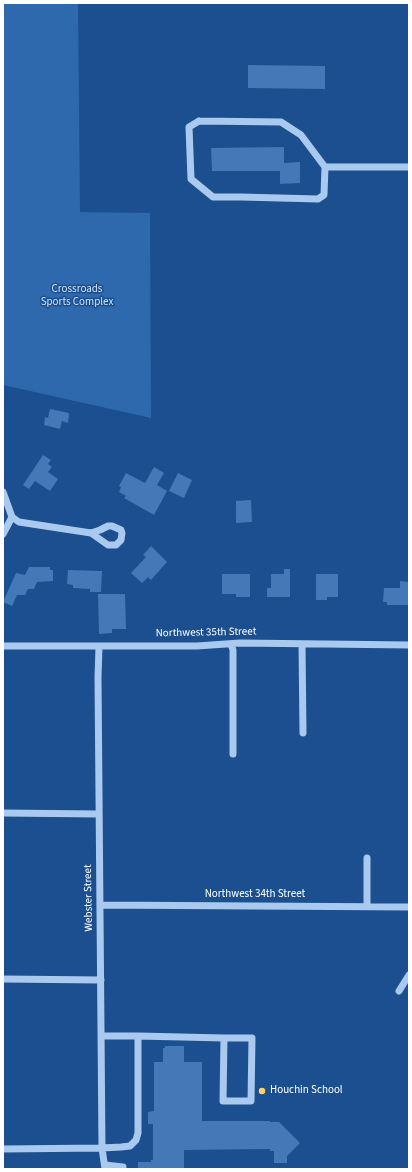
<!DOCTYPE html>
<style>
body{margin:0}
#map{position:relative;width:412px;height:1172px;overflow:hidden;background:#1b4f8f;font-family:"Source Sans 3",sans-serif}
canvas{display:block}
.frame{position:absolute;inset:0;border:4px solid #fff;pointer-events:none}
</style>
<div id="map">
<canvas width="412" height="1172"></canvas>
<div class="frame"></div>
</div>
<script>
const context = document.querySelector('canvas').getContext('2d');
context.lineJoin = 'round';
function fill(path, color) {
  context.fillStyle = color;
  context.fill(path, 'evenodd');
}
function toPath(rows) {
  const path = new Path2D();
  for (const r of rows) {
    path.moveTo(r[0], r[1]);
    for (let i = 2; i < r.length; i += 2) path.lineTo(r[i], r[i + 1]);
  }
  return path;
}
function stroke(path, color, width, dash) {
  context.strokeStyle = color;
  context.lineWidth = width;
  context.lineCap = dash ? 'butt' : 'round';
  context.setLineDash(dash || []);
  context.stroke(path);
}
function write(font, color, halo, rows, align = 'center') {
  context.font = font + ' "Source Sans 3",sans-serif';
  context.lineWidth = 3;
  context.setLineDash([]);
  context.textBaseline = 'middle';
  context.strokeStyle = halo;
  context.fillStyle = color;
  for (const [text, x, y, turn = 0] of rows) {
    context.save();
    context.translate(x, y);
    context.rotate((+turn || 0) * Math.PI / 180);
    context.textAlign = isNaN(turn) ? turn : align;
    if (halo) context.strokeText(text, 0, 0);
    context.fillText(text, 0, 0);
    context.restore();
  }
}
fill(toPath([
 [3,3,78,3,80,212,150,213,151,418,3,385]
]), '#2e69ad');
fill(toPath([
 [248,65,325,66,325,89,248,88],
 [284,147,284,163,300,162,300,183,280,184,280,171,212,171,211,148],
 [50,409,69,413,68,423,62,421,60,429,44,425,45,417,48,418],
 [43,455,51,460,48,464,52,467,48,472,58,479,50,491,35,481,29,489,23,485],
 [154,467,164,473,157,485,167,491,154,515,124,498,126,496,119,492,121,487,119,486,126,473,145,483],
 [178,473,192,480,184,498,169,491],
 [251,500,252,522,236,523,236,501],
 [151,546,167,562,151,580,148,577,142,583,131,573,146,557,143,555],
 [29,567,50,567,50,570,53,570,53,581,37,582,34,589,28,589,25,595,17,595,12,606,3,602,16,573,25,575],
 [284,569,290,569,290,597,267,597,267,588,271,588,271,574,284,574],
 [68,570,102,571,101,592,90,592,90,589,73,588,73,585,67,584],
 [222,574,250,574,250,597,236,597,236,594,222,594],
 [316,574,338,574,338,597,327,597,327,600,316,600],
 [400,581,409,582,409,605,387,605,387,602,383,602,384,588,400,588],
 [98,594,125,594,126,629,112,629,112,633,99,634],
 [165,1046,184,1046,184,1062,202,1062,202,1121,270,1121,270,1122,279,1122,300,1143,287,1156,287,1163,274,1163,274,1151,270,1151,270,1149,184,1150,184,1169,138,1169,138,1162,151,1162,151,1160,153,1160,153,1124,148,1124,148,1112,154,1111,154,1062,163,1062,163,1048,165,1048]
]), '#4478b7');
stroke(toPath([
 [199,121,281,122,301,135,325,167,324,195,318,199,241,197,213,197,191,179,189,127,199,121],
 [325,167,409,167],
 [3,492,12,517,19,522,91,533,100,530,108,526,112,526,121,530,122,533,121,540,116,545,108,545,91,533],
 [3,534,12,517],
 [231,644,233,650,233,754],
 [302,644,303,733],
 [3,646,197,646,240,643,409,645],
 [99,647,98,677,102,1148,105,1169],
 [3,813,99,814],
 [367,858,367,906],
 [100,905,409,907],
 [3,979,101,980],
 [399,991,409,975],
 [101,1036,138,1036,224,1038,252,1038,251,1101,223,1101,224,1038],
 [3,1149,102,1148,121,1147,130,1146,136,1140,138,1133,138,1036],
 [105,1165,123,1167,123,1169]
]), '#a9c9ee', 7);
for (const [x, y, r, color] of [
 [262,1091,4,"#ffd166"]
]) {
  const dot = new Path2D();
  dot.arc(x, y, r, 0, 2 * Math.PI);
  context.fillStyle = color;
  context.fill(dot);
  stroke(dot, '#1b4f8f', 1.5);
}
write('11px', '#cfe3fa', '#1b4f8f', [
 ["Crossroads",77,290],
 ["Sports Complex",77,303]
]);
write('11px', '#fff', '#1b4f8f', [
 ["Northwest 35th Street",206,633,-1],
 ["Northwest 34th Street",255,895],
 ["Webster Street",89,898,-91]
]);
write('11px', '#fff', '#1b4f8f', [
 ["Houchin School",270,1091]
], 'left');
</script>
